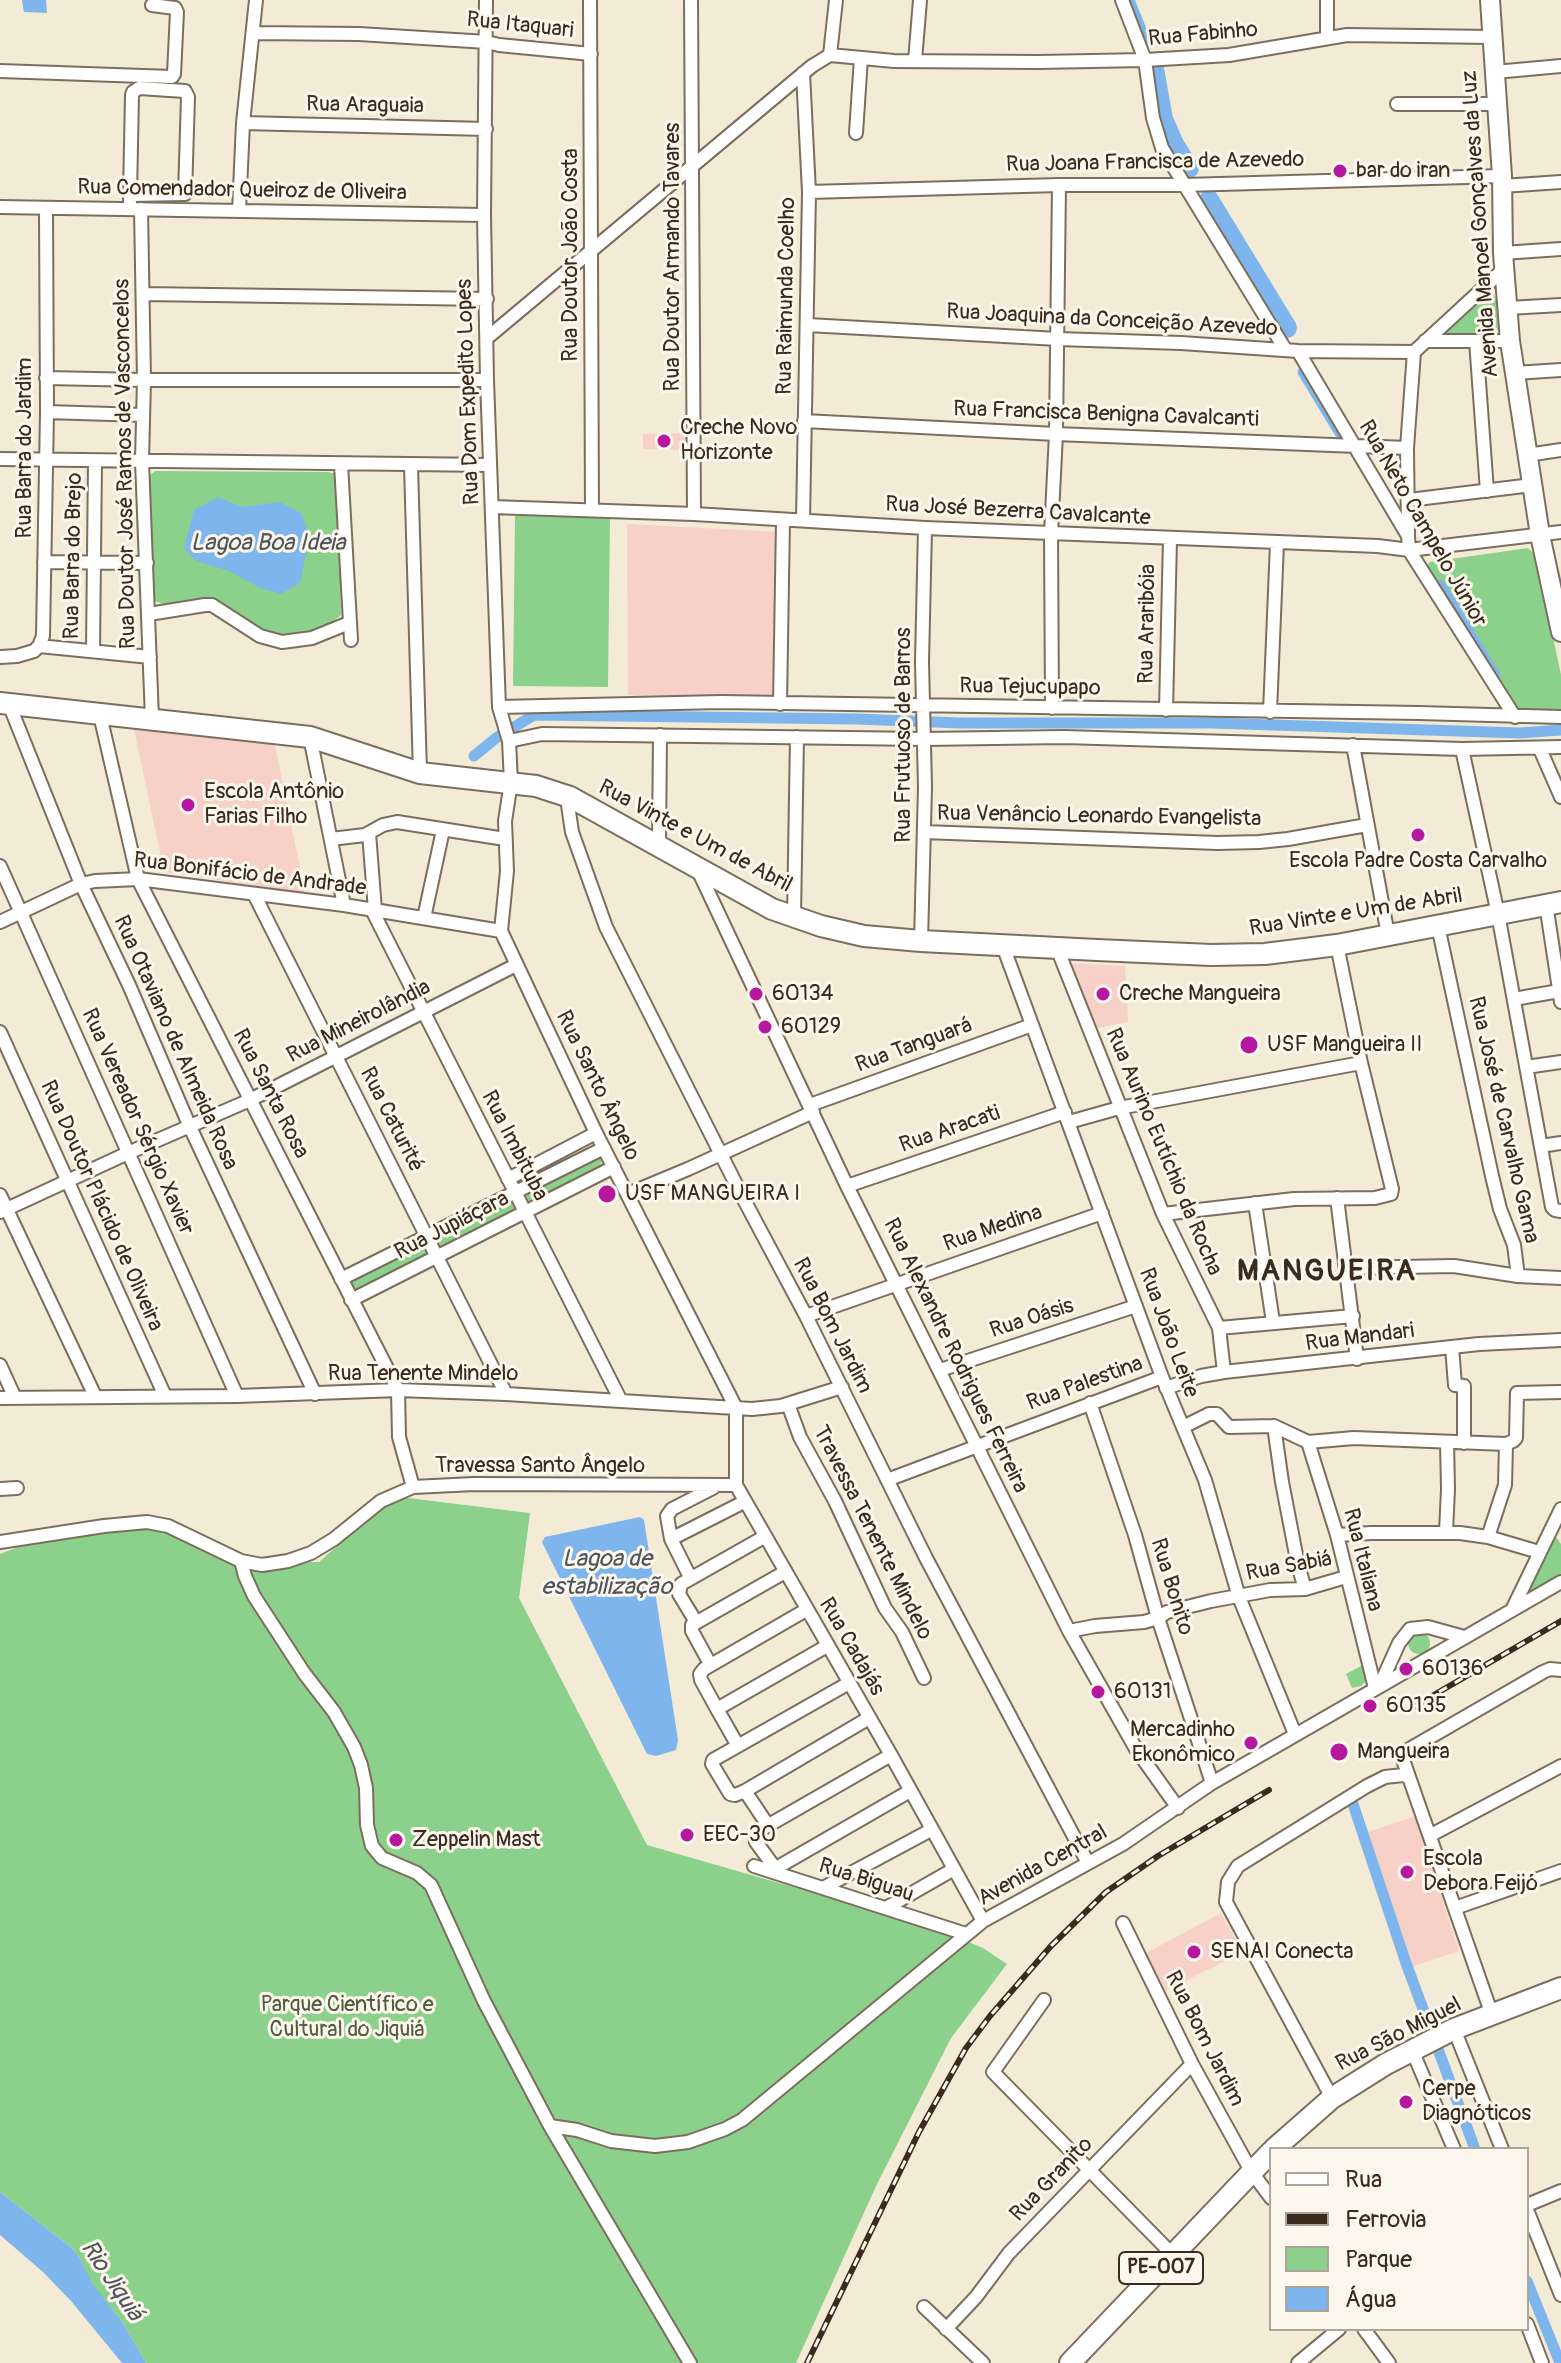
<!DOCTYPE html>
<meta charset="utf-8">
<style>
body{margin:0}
#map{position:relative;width:1561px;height:2363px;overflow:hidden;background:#f3ebd5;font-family:Pangolin,sans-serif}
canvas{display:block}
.legend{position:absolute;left:1269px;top:2147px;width:260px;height:184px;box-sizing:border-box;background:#fbf7ec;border:2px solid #aea59a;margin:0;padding:10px 14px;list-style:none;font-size:24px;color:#3b2a1e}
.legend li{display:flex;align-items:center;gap:16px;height:40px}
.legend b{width:40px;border:2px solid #aea59a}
</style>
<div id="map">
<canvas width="1561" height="2363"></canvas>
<ul class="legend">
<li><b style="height:10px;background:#fff"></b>Rua</li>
<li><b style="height:10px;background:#3b2a1e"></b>Ferrovia</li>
<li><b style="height:22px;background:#8cd18b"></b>Parque</li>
<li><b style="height:22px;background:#7eb5ed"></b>Água</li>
</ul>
</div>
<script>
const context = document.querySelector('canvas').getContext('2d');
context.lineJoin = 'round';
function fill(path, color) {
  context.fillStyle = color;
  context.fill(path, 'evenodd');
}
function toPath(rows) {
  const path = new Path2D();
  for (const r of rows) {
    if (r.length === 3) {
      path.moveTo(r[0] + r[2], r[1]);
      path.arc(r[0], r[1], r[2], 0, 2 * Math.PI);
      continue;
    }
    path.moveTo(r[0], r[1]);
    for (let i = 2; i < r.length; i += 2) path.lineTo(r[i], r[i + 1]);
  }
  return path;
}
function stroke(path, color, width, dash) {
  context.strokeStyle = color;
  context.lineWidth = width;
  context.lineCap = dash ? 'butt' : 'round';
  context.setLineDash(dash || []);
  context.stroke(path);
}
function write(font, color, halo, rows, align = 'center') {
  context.font = font + ' Pangolin,sans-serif';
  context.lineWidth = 6;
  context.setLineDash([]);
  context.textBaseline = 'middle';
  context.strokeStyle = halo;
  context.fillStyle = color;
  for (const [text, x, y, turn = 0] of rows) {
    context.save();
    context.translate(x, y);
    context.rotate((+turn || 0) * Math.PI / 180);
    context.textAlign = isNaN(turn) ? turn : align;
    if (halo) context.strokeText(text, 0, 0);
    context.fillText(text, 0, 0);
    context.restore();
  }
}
fill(toPath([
 [685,433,685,450,643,449,643,434],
 [627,524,778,532,772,698,628,695],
 [134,729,275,745,305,893,164,872],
 [1066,963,1125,966,1128,1022,1092,1029],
 [607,1180,618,1201,606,1206,596,1187],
 [1415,1816,1459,1951,1413,1966,1368,1832],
 [1221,1913,1243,1952,1165,1991,1146,1953]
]), '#f7d1c7');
fill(toPath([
 [1486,293,1494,295,1496,299,1498,328,1495,335,1448,338,1444,330],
 [155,471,328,472,336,474,338,479,341,615,326,627,306,636,269,636,223,608,173,607,154,601,148,477],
 [515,516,610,517,608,687,513,686],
 [1528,548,1536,556,1561,675,1561,712,1522,713,1511,705,1426,566,1430,562],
 [597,1157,601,1160,601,1167,530,1204,526,1203,522,1197,523,1192],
 [509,1200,514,1204,514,1213,441,1248,435,1242,435,1238],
 [422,1244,428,1249,426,1257,354,1292,349,1281],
 [392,1496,530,1513,519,1598,647,1845,932,1927,983,1948,1007,1964,951,2038,877,2184,796,2363,146,2363,123,2323,91,2283,79,2257,72,2248,0,2192,0,1554,42,1538,160,1522,251,1563,319,1562],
 [1554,1534,1561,1544,1561,1579,1526,1598],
 [1419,1643,11],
 [1365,1664,1367,1680,1361,1686,1352,1688,1346,1674]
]), '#8cd18b');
fill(toPath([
 [22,0,46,0,47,13,24,12],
 [218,497,242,507,280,502,301,513,310,535,300,583,281,594,260,588,229,571,196,561,184,548,194,510],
 [640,1517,644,1520,678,1740,676,1750,656,1756,647,1754,542,1542,545,1537],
 [0,2192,72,2248,79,2257,92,2283,123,2323,146,2363,122,2363,71,2301,43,2272,0,2235]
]), '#7eb5ed');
stroke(toPath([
 [1129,0,1146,42],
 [1303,372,1340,433],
 [1440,585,1495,675],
 [474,756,496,738,534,715,857,719,959,723,1211,723,1520,733,1561,730],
 [1353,1804,1406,1963,1475,2149],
 [1527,2281,1560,2363]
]), '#7eb5ed', 11);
stroke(toPath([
 [1154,69,1163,119,1174,144,1189,168],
 [1209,200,1287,328]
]), '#7eb5ed', 20);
const street = toPath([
 [486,0,484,215,487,380,499,707,509,741,511,782,505,821,507,871,501,931,596,1133,736,1408,736,1485,891,1755,983,1921],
 [590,0,592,510],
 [691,0,694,514],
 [1122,0,1145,60,1153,118,1162,148,1285,349],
 [1327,0,1327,37],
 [253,33,359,34,487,42,499,45,591,54],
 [830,55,894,61,1038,62,1145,60,1229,55,1347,35,1492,37],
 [830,55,836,0],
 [915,61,920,0],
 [0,71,172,77,174,74,177,12,175,8,152,5],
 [1495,72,1561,66],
 [803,73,809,192,803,520],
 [1397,104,1496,104],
 [243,123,486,129],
 [856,133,861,58],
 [1502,186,1561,182],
 [809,192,1059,185,1185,185,1502,176],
 [130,195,185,194,188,97,185,91,139,88,133,92,132,95,130,195,130,209],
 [0,207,484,215],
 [141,209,144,380,142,461,152,719],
 [239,211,243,123,256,0],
 [1503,253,1561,249],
 [143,294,487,299],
 [1508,308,1561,305],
 [808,325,1058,339,1181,343,1298,351,1414,352],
 [487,338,812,66,830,55],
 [1425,341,1510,341],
 [1476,341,1487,491],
 [1298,351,1408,536,1409,550,1515,717],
 [1414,352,1504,269],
 [1515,373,1561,370],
 [46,378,144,380,487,380],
 [47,412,143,415],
 [804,421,1056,434,1407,448],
 [1527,455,1561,450],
 [0,459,490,465],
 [341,464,351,640],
 [411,466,420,773],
 [1409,500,1532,485],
 [492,507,694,514,925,528,1378,546,1409,550,1561,532],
 [1408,533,1407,448,1414,352],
 [44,562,147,563],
 [149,614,205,605,212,605,260,636,282,642,312,638,349,623],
 [39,646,150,657],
 [93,651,95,461],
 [0,657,17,656,34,651,39,646,43,636,47,412,46,208],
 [9,704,81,884,129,985,190,1127,315,1394],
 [780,704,783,520],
 [499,707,721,702,1419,713,1561,717],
 [1052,708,1051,534,1056,434,1059,185],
 [1166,710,1170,539],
 [1270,712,1277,543],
 [100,715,138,879,398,1390,399,1437,413,1487],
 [310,737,344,905],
 [509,741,542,734,924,739,1064,737,1462,749,1561,747],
 [1353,745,1388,935],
 [1462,749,1498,914,1552,1207,1555,1210,1561,1211],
 [1540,749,1561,797],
 [570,797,568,805,572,832,606,927,742,1196,806,1316,926,1558,1088,1863],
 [924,832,1217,843,1259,842,1288,839,1367,825],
 [369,833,375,910],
 [331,839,365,835,383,825,397,822,505,839],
 [659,845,660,735],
 [0,866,237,1396],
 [697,868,847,1186,1069,1631,1136,1749,1178,1808],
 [254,894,506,1394],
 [1546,904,1561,1002],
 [372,910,621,1401],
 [794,917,797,737],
 [424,918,443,830],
 [0,922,81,884,95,881,138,879,344,905,501,931],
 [1438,926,1492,1176,1500,1209,1514,1245,1518,1276],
 [921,941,925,787,922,662,925,528],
 [1003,946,1162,1377,1205,1480,1239,1597,1295,1734],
 [1057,948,1163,1214,1219,1328,1224,1372],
 [1514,999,1559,991],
 [0,1032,165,1396],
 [1526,1067,1561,1062],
 [810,1105,1032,1025],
 [1069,1122,1119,1108,1361,1063],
 [1541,1146,1561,1143],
 [508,1179,596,1133],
 [847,1186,1065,1112],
 [628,1194,688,1169,813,1112],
 [0,1195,95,1396],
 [1337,1198,1357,1359],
 [1255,1203,1273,1322],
 [0,1212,128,1153,250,1100,516,965],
 [1163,1214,1294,1199,1375,1198,1391,1194,1392,1189,1361,1063,1337,945],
 [1347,1268,1454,1266,1518,1276,1561,1278],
 [341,1279,604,1148],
 [351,1300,614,1167],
 [806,1316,1102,1213],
 [1219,1328,1353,1316],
 [1452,1347,1455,1385,1464,1386,1464,1443],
 [0,1365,15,1398],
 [940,1370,1136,1306],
 [1166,1388,1201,1376,1224,1372,1479,1344,1561,1340],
 [0,1398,237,1396,398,1390,506,1394,752,1409,781,1406,842,1387],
 [1090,1403,1135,1535,1158,1618,1212,1783],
 [788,1404,800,1437,835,1501,885,1608,902,1632,924,1678],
 [1274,1426,1282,1482,1298,1565,1305,1589],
 [1183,1427,1209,1414,1217,1414,1229,1427,1274,1426,1308,1442,1354,1438,1506,1444,1513,1441,1516,1438,1517,1393,1561,1392],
 [1308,1442,1337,1535,1375,1688],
 [887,1480,1162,1377],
 [0,1489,17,1488],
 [1446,1532,1448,1489,1447,1442],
 [1337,1535,1371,1533,1460,1533,1488,1537,1539,1552],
 [1488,1537,1505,1485,1506,1444],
 [671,1539,744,1502],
 [0,1542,104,1526,147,1522,168,1526,241,1561,262,1565,288,1561,311,1553,334,1539,381,1501,413,1487,474,1484,736,1485],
 [241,1561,245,1576,254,1596,304,1673,334,1712,354,1747,361,1765,366,1788,367,1825,372,1846,382,1858,417,1873,431,1885,484,2001,550,2126,690,2363],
 [690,1577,671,1539,667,1516,672,1509,713,1488],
 [1512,1610,1561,1509],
 [696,1622,679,1594,681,1584,764,1537],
 [1069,1631,1095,1626,1144,1622,1158,1618,1167,1612,1211,1601,1270,1590,1305,1589,1346,1577],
 [710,1664,692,1631,692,1625,785,1572],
 [1380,1685,1399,1643,1410,1629,1428,1627,1464,1637],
 [717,1709,701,1680,700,1674,704,1669,806,1610],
 [738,1746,717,1709,827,1646],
 [745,1791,735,1795,730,1794,712,1764,713,1760,849,1683],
 [767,1824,745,1791,869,1718],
 [1431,1835,1561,1766],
 [754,1866,966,1934],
 [775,1868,756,1842,755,1833,891,1755],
 [771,1871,910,1791],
 [823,1888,931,1830],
 [886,1908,954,1869],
 [1455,1908,1561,1871],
 [1123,1923,1192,2064,1251,2171,1271,2198],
 [1044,2000,993,2072,1173,2255],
 [1492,2015,1401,1754,1543,1672,1550,1669,1561,1670],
 [1454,2029,1502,2149],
 [1412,2050,1454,2149],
 [1332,2098,1226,1902,1228,1882,1238,1866,1367,1786,1385,1777,1403,1775,1409,1777],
 [550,2126,577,2130,611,2141,655,2146,688,2142,725,2129,742,2120,983,1921,1123,1844,1212,1783,1561,1582],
 [1527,2205,1561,2191],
 [1527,2210,1561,2295],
 [924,2307,983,2363],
 [1527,2324,1542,2363],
 [946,2329,976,2297,1009,2253,1192,2064],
 [1364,2329,1389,2363],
 [1298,2363,1339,2329]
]);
const secondary = toPath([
 [1490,0,1502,176,1503,253,1510,341,1540,535,1561,632]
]);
const primary = toPath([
 [0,703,310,737,420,773,536,786,570,797,772,909,821,926,864,936,921,941,1097,950,1211,955,1265,954,1337,945,1561,902],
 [1274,2149,1332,2098,1386,2064,1454,2029,1561,1988],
 [1070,2363,1271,2152]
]);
stroke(street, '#7b6e5e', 16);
stroke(secondary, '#7b6e5e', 22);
stroke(primary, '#7b6e5e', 24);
stroke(street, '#fff', 12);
stroke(secondary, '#fff', 18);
stroke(primary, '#fff', 20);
const rail = toPath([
 [1408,1710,1561,1621],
 [807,2363,919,2132,966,2048,990,2016,1051,1946,1106,1892,1158,1856,1269,1790]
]);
stroke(rail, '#3b2a1e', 6);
stroke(rail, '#fbf7ec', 3, [9]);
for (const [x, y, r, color] of [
 [1340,171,8,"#b5179e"],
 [664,441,8,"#b5179e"],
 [188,805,8,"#b5179e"],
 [1418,835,8,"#b5179e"],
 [756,994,8,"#b5179e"],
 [1103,994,8,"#b5179e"],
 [765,1027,8,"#b5179e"],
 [1249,1045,10,"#b5179e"],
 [607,1194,10,"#b5179e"],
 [1406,1669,8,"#b5179e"],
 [1098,1692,8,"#b5179e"],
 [1370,1706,8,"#b5179e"],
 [1251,1743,8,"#b5179e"],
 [1339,1752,10,"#b5179e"],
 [687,1835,8,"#b5179e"],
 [396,1840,8,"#b5179e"],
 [1407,1872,8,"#b5179e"],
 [1194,1952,8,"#b5179e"],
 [1406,2102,8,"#b5179e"]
]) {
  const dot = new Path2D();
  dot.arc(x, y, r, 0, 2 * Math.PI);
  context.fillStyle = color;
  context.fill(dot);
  stroke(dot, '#fbf7ec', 3);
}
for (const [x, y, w] of [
 [1161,2268,84]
]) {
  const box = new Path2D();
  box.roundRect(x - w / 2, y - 16, w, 32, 6);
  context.fillStyle = '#fbf7ec';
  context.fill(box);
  stroke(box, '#3b2a1e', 2);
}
write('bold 20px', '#3b2a1e', null, [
 ["PE-007",1161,2268]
]);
write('22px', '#3b2a1e', '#fbf7ec', [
 ["Rua Itaquari",520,26,6],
 ["Rua Fabinho",1203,35,-5],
 ["Rua Araguaia",365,106,1],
 ["Rua Joana Francisca de Azevedo",1155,163,-1],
 ["Rua Comendador Queiroz de Oliveira",242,191,1],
 ["Avenida Manoel Gonçalves da Luz",1481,224,-94],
 ["Rua Doutor João Costa",571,255,-90],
 ["Rua Doutor Armando Tavares",673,257,-90],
 ["Rua Raimunda Coelho",787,296,-89],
 ["Rua Joaquina da Conceição Azevedo",1112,321,3],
 ["Rua Dom Expedito Lopes",469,392,-92],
 ["Rua Francisca Benigna Cavalcanti",1106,415,2],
 ["Rua Barra do Jardim",25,448,-90],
 ["Rua Doutor José Ramos de Vasconcelos",126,464,-91],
 ["Rua José Bezerra Cavalcante",1018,512,3],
 ["Rua Neto Campelo Júnior",1422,524,60],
 ["Rua Barra do Brejo",74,556,-89],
 ["Rua Araribóia",1148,624,-89],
 ["Rua Tejucupapo",1030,688,1],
 ["Rua Frutuoso de Barros",904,735,-90],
 ["Rua Venâncio Leonardo Evangelista",1099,817,1],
 ["Rua Vinte e Um de Abril",695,837,28],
 ["Rua Bonifácio de Andrade",250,875,7],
 ["Rua Vinte e Um de Abril",1356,913,-9],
 ["Rua Mineirolândia",359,1022,-27],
 ["Rua Otaviano de Almeida Rosa",175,1043,66],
 ["Rua Tanguará",914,1046,-20],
 ["Rua Santo Ângelo",597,1086,64],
 ["Rua Santa Rosa",270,1094,63],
 ["Rua Caturité",391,1120,63],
 ["Rua José de Carvalho Gama",1503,1120,77],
 ["Rua Vereador Sérgio Xavier",137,1122,66],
 ["Rua Aracati",950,1130,-19],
 ["Rua Imbituba",514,1146,63],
 ["Rua Aurino Eutíchio da Rocha",1163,1152,67],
 ["Rua Doutor Plácido de Oliveira",101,1206,66],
 ["Rua Jupiáçara",452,1226,-27],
 ["Rua Medina",993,1229,-19],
 ["Rua Oásis",1032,1319,-18],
 ["Rua Bom Jardim",832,1326,63],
 ["Rua João Leite",1168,1333,70],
 ["Rua Mandari",1360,1338,-7],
 ["Rua Alexandre Rodrigues Ferreira",955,1356,64],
 ["Rua Tenente Mindelo",423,1374],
 ["Rua Palestina",1085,1384,-20],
 ["Travessa Santo Ângelo",540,1466],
 ["Travessa Tenente Mindelo",872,1533,63],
 ["Rua Italiana",1362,1560,76],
 ["Rua Sabiá",1289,1567,-10],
 ["Rua Bonito",1171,1587,73],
 ["Rua Cadajás",851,1647,60],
 ["Avenida Central",1043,1866,-29],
 ["Rua Biguau",866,1881,18],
 ["Rua São Miguel",1399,2035,-27],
 ["Rua Bom Jardim",1204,2039,63],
 ["Rua Granito",1052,2180,-46]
]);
write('22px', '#3b2a1e', '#fbf7ec', [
 ["bar do iran",1356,171],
 ["Creche Novo",680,428],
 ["Horizonte",680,453],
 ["Escola Antônio",204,792],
 ["Farias Filho",204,817],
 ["Escola Padre Costa Carvalho",1418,861,"center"],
 ["60134",772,994],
 ["Creche Mangueira",1119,994],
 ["60129",781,1027],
 ["USF Mangueira II",1267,1045],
 ["USF MANGUEIRA I",625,1194],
 ["60136",1422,1669],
 ["60131",1114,1692],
 ["60135",1386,1706],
 ["Mercadinho",1235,1730,"right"],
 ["Ekonômico",1235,1755,"right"],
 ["Mangueira",1357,1752],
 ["EEC-30",703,1835],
 ["Zeppelin Mast",412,1840],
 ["Escola",1423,1859],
 ["Debora Feijó",1423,1884],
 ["SENAI Conecta",1210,1952],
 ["Cerpe",1422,2089],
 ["Diagnóticos",1422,2114]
], 'left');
write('22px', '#535c3f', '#fbf7ec', [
 ["Parque Científico e",347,2005],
 ["Cultural do Jiquiá",347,2030]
]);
write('italic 24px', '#4f545c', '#fbf7ec', [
 ["Lagoa Boa Ideia",268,544],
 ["Lagoa de",607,1560],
 ["estabilização",607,1588],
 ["Rio Jiquiá",111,2281,56]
]);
context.letterSpacing = '2px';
write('bold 30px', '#3b2a1e', '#fbf7ec', [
 ["MANGUEIRA",1327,1272]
]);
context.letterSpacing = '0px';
</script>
